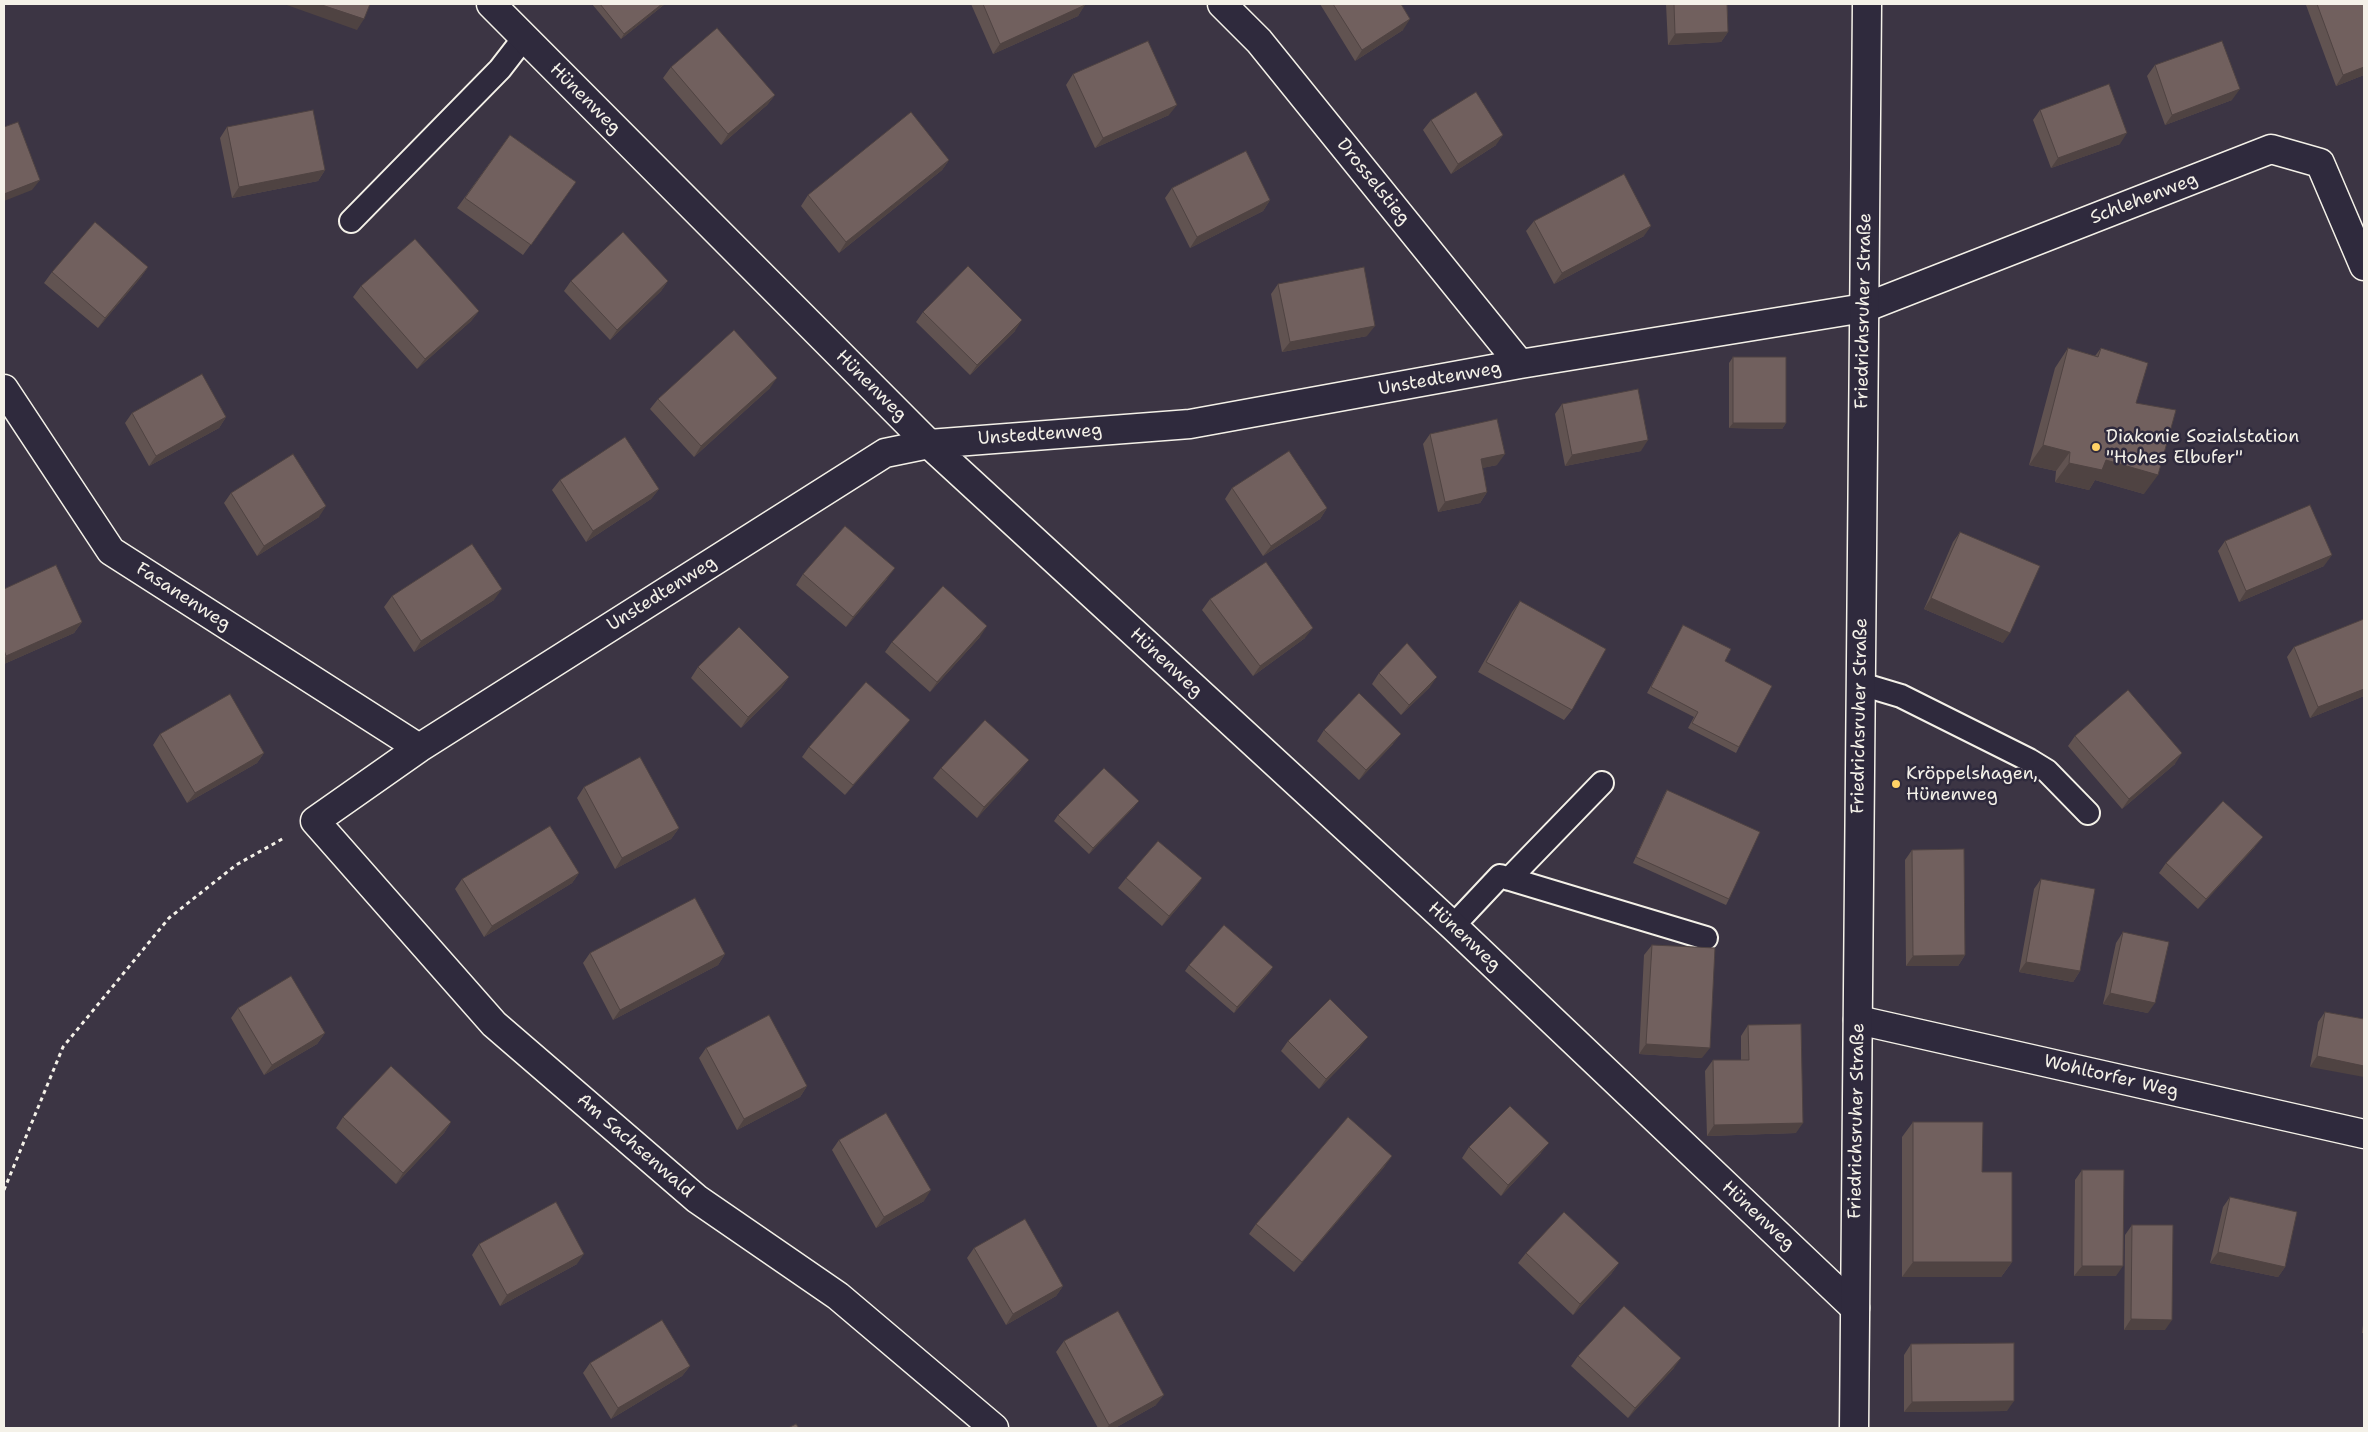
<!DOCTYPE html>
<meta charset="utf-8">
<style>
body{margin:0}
#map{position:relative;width:2368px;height:1432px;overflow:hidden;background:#3c3544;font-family:"Shantell Sans",sans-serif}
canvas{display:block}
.frame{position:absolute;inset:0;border:5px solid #f4f1e8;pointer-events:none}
</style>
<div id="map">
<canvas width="2368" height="1432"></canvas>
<div class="frame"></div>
</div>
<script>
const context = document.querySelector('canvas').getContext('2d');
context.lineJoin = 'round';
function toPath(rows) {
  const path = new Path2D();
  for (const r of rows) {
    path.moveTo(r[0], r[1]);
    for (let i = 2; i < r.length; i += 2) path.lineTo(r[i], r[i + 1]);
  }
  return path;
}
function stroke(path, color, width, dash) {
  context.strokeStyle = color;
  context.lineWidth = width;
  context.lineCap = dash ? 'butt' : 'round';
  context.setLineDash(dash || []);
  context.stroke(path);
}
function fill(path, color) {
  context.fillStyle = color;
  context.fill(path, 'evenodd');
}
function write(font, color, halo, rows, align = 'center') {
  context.font = font + ' "Shantell Sans",sans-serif';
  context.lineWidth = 5;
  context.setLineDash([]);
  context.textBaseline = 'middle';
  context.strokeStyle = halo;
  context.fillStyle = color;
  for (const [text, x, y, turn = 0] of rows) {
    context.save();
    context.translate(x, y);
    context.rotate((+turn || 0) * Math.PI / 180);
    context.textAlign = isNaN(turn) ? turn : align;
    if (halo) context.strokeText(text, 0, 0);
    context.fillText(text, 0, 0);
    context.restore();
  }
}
const service = toPath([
 [351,221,500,69,524,38],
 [1861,684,1901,696,2029,760,2047,771,2088,813],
 [1509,879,1602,783],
 [1453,926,1500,876,1706,938]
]);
const minor = toPath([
 [491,4,929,444,1453,926,1855,1308],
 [1222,4,1259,41,1520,364],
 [4,389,111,551,419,748],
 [1858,1020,2364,1134],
 [994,1428,838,1296,697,1199,494,1024,315,821,419,748,885,453,929,444,1190,424,1520,364,1864,308,2271,149,2320,163,2364,266]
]);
const secondary = toPath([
 [1854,1428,1867,4]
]);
stroke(service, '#f4f1e8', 26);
stroke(minor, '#f4f1e8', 31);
stroke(secondary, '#f4f1e8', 31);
stroke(toPath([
 [4,1190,63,1047,169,918,236,865,284,838]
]), '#f4f1e8', 3, [4, 4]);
stroke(service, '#2f2a3d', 22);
stroke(minor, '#2f2a3d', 28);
stroke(secondary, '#2f2a3d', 28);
fill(toPath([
 [592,4,665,4,621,39],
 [971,4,1085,4,1078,16,993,54],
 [1320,4,1401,4,1403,30,1355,61],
 [1666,4,1727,4,1728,32,1721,42,1668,45],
 [2307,4,2364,4,2364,75,2336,86,2306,5],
 [2155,65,2232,100,2165,125,2147,76],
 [671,67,775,95,767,105,721,145,663,78],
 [1073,74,1169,115,1095,148,1066,85],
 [2040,110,2120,144,2051,168,2033,120],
 [1431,120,1496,145,1451,174,1423,130],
 [227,127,325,170,318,181,232,198,220,138],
 [510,135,576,182,523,255,457,208],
 [949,160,942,170,839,253,801,206,808,195],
 [1172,188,1270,200,1263,211,1190,248,1165,198],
 [1534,221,1644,236,1554,284,1526,231],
 [148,267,141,277,98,328,44,283,52,272],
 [571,281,668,281,661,291,610,340,564,291],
 [1278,284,1367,336,1282,352,1271,294],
 [361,286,479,311,471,321,417,369,353,297],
 [923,312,1015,331,970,375,916,322],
 [2068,348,2095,356,2101,348,2136,403,2144,494,2095,480,2089,490,2055,482,2056,471,2029,465,2055,368],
 [1733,357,1786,423,1782,429,1729,428,1729,363],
 [770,388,694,457,650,409,658,399],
 [1562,404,1641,451,1565,466,1555,414],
 [132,413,226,417,219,428,149,466,125,423],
 [1430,434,1497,465,1482,468,1487,492,1480,503,1438,512,1423,444],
 [560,480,659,489,651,499,586,542,552,490],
 [1232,488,1327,508,1320,519,1263,556,1225,499],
 [231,493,319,517,257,556,224,503],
 [1960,532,2003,643,1924,609,1953,542],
 [2225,541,2324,566,2239,602,2218,551],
 [803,574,887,579,846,627,796,585],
 [4,589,82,622,74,633,4,664],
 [392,596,494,600,414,652,384,607],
 [1210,599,1305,638,1253,676,1202,610],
 [1520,601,1572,710,1564,720,1478,672,1512,612],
 [2364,619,2364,696,2310,718,2287,657,2294,647],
 [1683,625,1725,661,1739,747,1736,753,1688,728,1694,717,1647,693,1680,631],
 [980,637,930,692,885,652,892,642],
 [698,667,789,677,781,688,741,728,691,678],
 [1379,673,1430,687,1401,715,1372,684],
 [910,720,902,730,845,795,802,757,809,747],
 [1324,730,1393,744,1359,780,1317,741],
 [160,734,264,753,257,763,187,803,153,745],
 [2075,736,2175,764,2122,809,2068,746],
 [941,768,1021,770,977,818,933,778],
 [584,787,679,828,671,839,615,869,577,798],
 [1667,790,1729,899,1726,905,1633,863,1664,795],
 [1135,806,1089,854,1054,821,1058,815],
 [2255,847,2198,909,2159,873,2166,863],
 [1912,850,1965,955,1958,966,1906,966,1905,860],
 [579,873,572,883,484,937,455,889,462,879],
 [1126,878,1202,878,1194,889,1162,926,1118,888],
 [2041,879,2080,971,2073,982,2019,972,2034,889],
 [2123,932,2148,1013,2103,1004,2116,943],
 [1652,945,1702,1058,1639,1054,1644,955],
 [590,953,725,954,718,965,613,1020,583,963],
 [1189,965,1273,967,1269,973,1234,1013,1185,971],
 [238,1008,325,1033,317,1044,264,1075,231,1018],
 [2325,1012,2364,1019,2310,1067,2318,1022],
 [1748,1025,1796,1133,1707,1136,1705,1071,1713,1060,1741,1060,1741,1036],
 [1288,1041,1360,1047,1319,1089,1281,1051],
 [706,1048,807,1086,800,1097,737,1130,699,1058],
 [343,1117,451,1122,444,1133,396,1184,336,1128],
 [1913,1122,1982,1172,2012,1262,2001,1277,1902,1277,1902,1137],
 [839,1140,924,1201,876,1228,832,1150],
 [1469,1147,1541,1153,1501,1196,1462,1158],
 [1385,1166,1294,1272,1249,1234,1256,1224],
 [2082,1170,2116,1276,2074,1276,2075,1180],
 [2230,1197,2285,1267,2278,1277,2210,1263,2223,1207],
 [2132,1225,2165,1330,2124,1330,2125,1235],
 [479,1244,577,1264,500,1306,472,1255],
 [974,1248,1063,1286,1056,1296,1006,1325,967,1258],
 [1526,1253,1619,1263,1611,1274,1573,1315,1518,1263],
 [2364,1317,2364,1333,2362,1333],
 [1064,1341,1156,1405,1115,1428,1098,1428,1056,1352],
 [1911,1344,2007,1411,1904,1412,1904,1355],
 [1578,1356,1674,1368,1628,1418,1571,1366],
 [590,1363,690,1366,682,1376,611,1419,583,1373]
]), '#615351');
fill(toPath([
 [284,4,319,4,364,19,357,30],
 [662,4,665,4,621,39,624,34],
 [1085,5,1078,16,993,54,1000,44],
 [1410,19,1403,30,1355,61,1362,50],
 [1728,32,1721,42,1668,45,1675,34],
 [2364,67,2364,75,2336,86,2343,75],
 [2240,89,2232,100,2165,125,2172,115],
 [775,95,767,105,721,145,728,134],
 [1177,105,1169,115,1095,148,1103,138],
 [2127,133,2120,144,2051,168,2058,158],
 [1503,135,1496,145,1451,174,1458,164],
 [949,160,942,170,839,253,846,242],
 [325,170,318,181,232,198,239,187],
 [40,180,32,190,4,201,4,194],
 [1270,200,1263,211,1190,248,1197,237],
 [1651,226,1644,236,1554,284,1562,273],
 [148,267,141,277,98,328,105,318],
 [668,281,661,291,610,340,617,330],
 [479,311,471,321,417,369,425,359],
 [1022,320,1015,331,970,375,977,365],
 [1375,326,1367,336,1282,352,1290,342],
 [777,378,770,388,694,457,701,446],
 [226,417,219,428,149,466,156,456],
 [1733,423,1786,423,1782,429,1729,428],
 [1648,440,1641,451,1565,466,1572,455],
 [2043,445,2070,452,2056,471,2029,465],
 [1505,454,1497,465,1473,470,1481,459],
 [2106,460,2158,475,2144,494,2095,480,2089,490,2055,482,2069,463],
 [659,489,651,499,586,542,593,531],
 [1487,492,1480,503,1438,512,1445,502],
 [326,506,319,517,257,556,264,546],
 [1327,508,1320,519,1263,556,1271,546],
 [2332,555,2324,566,2239,602,2246,591],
 [895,568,887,579,846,627,853,617],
 [502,589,494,600,414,652,421,641],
 [1931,598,2010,633,2003,643,1924,609],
 [82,622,74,633,4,664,4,659,6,656],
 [987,626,980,637,930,692,937,682],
 [1313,628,1305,638,1253,676,1260,666],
 [789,677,781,688,741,728,748,717],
 [1437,677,1430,687,1401,715,1409,705],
 [2364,689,2364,696,2310,718,2318,707],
 [910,720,902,730,845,795,853,785],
 [1401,734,1393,744,1359,780,1366,770],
 [264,753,257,763,187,803,195,793],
 [2182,753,2175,764,2122,809,2129,799],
 [1029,760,1021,770,977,818,984,807],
 [1139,801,1135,806,1089,854,1093,848],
 [679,828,671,839,615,869,622,858],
 [2263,837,2255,847,2198,909,2206,899],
 [579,873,572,883,484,937,492,926],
 [1202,878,1194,889,1162,926,1169,916],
 [725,954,718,965,613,1020,620,1010],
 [1965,955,1958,966,1906,966,1913,956],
 [2026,962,2080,971,2073,982,2019,972],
 [1273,967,1269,973,1234,1013,1237,1007],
 [2110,993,2155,1003,2148,1013,2103,1004],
 [325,1033,317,1044,264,1075,272,1065],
 [1368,1037,1360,1047,1319,1089,1326,1079],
 [1646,1044,1710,1048,1702,1058,1639,1054],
 [2317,1056,2364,1066,2364,1077,2310,1067],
 [807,1086,800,1097,737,1130,744,1119],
 [451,1122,444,1133,396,1184,403,1173],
 [1803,1123,1796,1133,1707,1136,1714,1125],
 [1549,1143,1541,1153,1501,1196,1508,1185],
 [1392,1156,1385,1166,1294,1272,1302,1262],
 [931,1190,924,1201,876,1228,884,1217],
 [2218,1252,2285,1267,2278,1277,2210,1263],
 [584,1254,577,1264,500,1306,507,1295],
 [1913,1262,2012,1262,2001,1277,1902,1277],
 [1619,1263,1611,1274,1573,1315,1580,1304],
 [2082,1266,2123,1266,2116,1276,2074,1276],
 [1063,1286,1056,1296,1006,1325,1013,1314],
 [2131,1319,2172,1320,2165,1330,2124,1330],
 [1681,1358,1674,1368,1628,1418,1635,1408],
 [690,1366,682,1376,611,1419,618,1408],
 [1164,1395,1156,1405,1115,1428,1107,1428,1109,1425],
 [2014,1401,2007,1411,1904,1412,1912,1402]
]), '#4f4342');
const building = toPath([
 [319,4,370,4,364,19,319,4],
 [600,4,662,4,624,34,600,4],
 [983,4,1085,4,1085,5,1000,44,983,4],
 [1333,4,1401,4,1410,19,1362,50,1333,4],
 [1674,4,1727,4,1728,32,1675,34,1674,4],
 [2317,4,2364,4,2364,67,2343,75,2317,4],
 [717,28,775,95,728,134,671,67,717,28],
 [1148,41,1177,105,1103,138,1073,74,1148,41],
 [2222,41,2240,89,2172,115,2155,65,2222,41],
 [2109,84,2127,133,2058,158,2040,110,2109,84],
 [1476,92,1503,135,1458,164,1431,120,1476,92],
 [313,110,325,170,239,187,227,127,313,110],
 [911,112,949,160,846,242,808,195,911,112],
 [18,122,40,180,4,194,4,127,18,122],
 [510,135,576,182,531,245,465,198,510,135],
 [1246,151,1270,200,1197,237,1172,188,1246,151],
 [1624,174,1651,226,1562,273,1534,221,1624,174],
 [95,222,148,267,105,318,52,272,95,222],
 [623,232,668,281,617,330,571,281,623,232],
 [415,239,479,311,425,359,361,286,415,239],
 [968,266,1022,320,977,365,923,312,968,266],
 [1364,267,1375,326,1290,342,1278,284,1364,267],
 [734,330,777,378,701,446,658,399,734,330],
 [2068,348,2098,357,2101,348,2148,363,2136,403,2176,410,2158,475,2106,460,2102,470,2069,463,2070,452,2043,445,2068,348],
 [1733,357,1786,357,1786,423,1733,423,1733,357],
 [202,374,226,417,156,456,132,413,202,374],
 [1638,389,1648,440,1572,455,1562,404,1638,389],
 [1497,419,1505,454,1481,459,1487,492,1445,502,1430,434,1497,419],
 [625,437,659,489,593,531,560,480,625,437],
 [1289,451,1327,508,1271,546,1232,488,1289,451],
 [293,454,326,506,264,546,231,493,293,454],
 [2310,505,2332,555,2246,591,2225,541,2310,505],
 [845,526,895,568,853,617,803,574,845,526],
 [1960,532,2040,566,2010,633,1931,598,1960,532],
 [472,544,502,589,421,641,392,596,472,544],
 [1266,562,1313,628,1260,666,1210,599,1266,562],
 [56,565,82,622,6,656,4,650,4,589,56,565],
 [943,586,987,626,937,682,892,642,943,586],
 [1520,601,1606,649,1572,710,1486,662,1520,601],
 [2364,619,2364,689,2318,707,2294,647,2364,619],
 [1683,625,1731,649,1725,661,1772,686,1739,747,1692,723,1698,712,1651,687,1683,625],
 [739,627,789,677,748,717,698,667,739,627],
 [1407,643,1437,677,1409,705,1379,673,1407,643],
 [866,682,910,720,853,785,809,747,866,682],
 [2128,690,2182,753,2129,799,2075,736,2128,690],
 [1359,693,1401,734,1366,770,1324,730,1359,693],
 [230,694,264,753,195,793,160,734,230,694],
 [985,720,1029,760,984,807,941,768,985,720],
 [640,757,679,828,622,858,584,787,640,757],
 [1104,768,1139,801,1093,848,1058,815,1104,768],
 [1667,790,1760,832,1729,899,1636,857,1667,790],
 [2223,801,2263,837,2206,899,2166,863,2223,801],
 [550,826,579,873,492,926,462,879,550,826],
 [1158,841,1202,878,1169,916,1126,878,1158,841],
 [1964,849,1965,955,1913,956,1912,850,1964,849],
 [2041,879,2095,889,2080,971,2026,962,2041,879],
 [695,898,725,954,620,1010,590,953,695,898],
 [1224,925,1273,967,1237,1007,1189,965,1224,925],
 [2123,932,2169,942,2155,1003,2110,993,2123,932],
 [1652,945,1715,948,1710,1048,1646,1044,1652,945],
 [291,976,325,1033,272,1065,238,1008,291,976],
 [1330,999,1368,1037,1326,1079,1288,1041,1330,999],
 [2325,1012,2364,1019,2364,1066,2317,1056,2325,1012],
 [769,1015,807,1086,744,1119,706,1048,769,1015],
 [1801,1024,1803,1123,1714,1125,1713,1060,1749,1060,1748,1025,1801,1024],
 [391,1066,451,1122,403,1173,343,1117,391,1066],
 [1510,1106,1549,1143,1508,1185,1469,1147,1510,1106],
 [886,1113,931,1190,884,1217,839,1140,886,1113],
 [1348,1117,1392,1156,1302,1262,1256,1224,1348,1117],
 [1913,1122,1983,1122,1982,1172,2012,1172,2012,1262,1913,1262,1913,1122],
 [2082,1170,2124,1170,2123,1266,2082,1266,2082,1170],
 [2230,1197,2297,1212,2285,1267,2218,1252,2230,1197],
 [556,1202,584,1254,507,1295,479,1244,556,1202],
 [1564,1212,1619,1263,1580,1304,1526,1253,1564,1212],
 [1025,1219,1063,1286,1013,1314,974,1248,1025,1219],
 [2132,1225,2173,1225,2172,1320,2131,1319,2132,1225],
 [1624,1306,1681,1358,1635,1408,1578,1356,1624,1306],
 [1118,1311,1164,1395,1109,1425,1064,1341,1118,1311],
 [662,1320,690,1366,618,1408,590,1363,662,1320],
 [2014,1343,2014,1401,1912,1402,1911,1344,2014,1343],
 [796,1424,799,1428,788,1428,796,1424]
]);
fill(building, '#71605e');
stroke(building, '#4f4342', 1);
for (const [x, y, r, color] of [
 [2096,447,5,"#ffd166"],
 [1896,784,5,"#ffd166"]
]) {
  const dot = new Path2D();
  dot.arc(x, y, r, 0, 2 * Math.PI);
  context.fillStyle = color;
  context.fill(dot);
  stroke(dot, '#2f2a3d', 2);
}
write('18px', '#f4f1e8', '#2f2a3d', [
 ["Hünenweg",585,99,45],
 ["Drosselstieg",1373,182,51],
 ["Schlehenweg",2144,199,-21],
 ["Friedrichsruher Straße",1864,311,-89],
 ["Unstedtenweg",1440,379,-10],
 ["Hünenweg",871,386,45],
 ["Unstedtenweg",1040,435,-4],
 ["Unstedtenweg",662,594,-32],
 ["Fasanenweg",183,597,33],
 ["Hünenweg",1166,663,43],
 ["Friedrichsruher Straße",1860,716,-89],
 ["Hünenweg",1464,937,43],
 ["Wohltorfer Weg",2111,1077,13],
 ["Friedrichsruher Straße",1857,1121,-89],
 ["Am Sachsenwald",635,1146,41],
 ["Hünenweg",1758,1216,43]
]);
write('18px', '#f4f1e8', '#2f2a3d', [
 ["Diakonie Sozialstation",2106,437],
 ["\"Hohes Elbufer\"",2106,458],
 ["Kröppelshagen,",1906,774],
 ["Hünenweg",1906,795]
], 'left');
</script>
